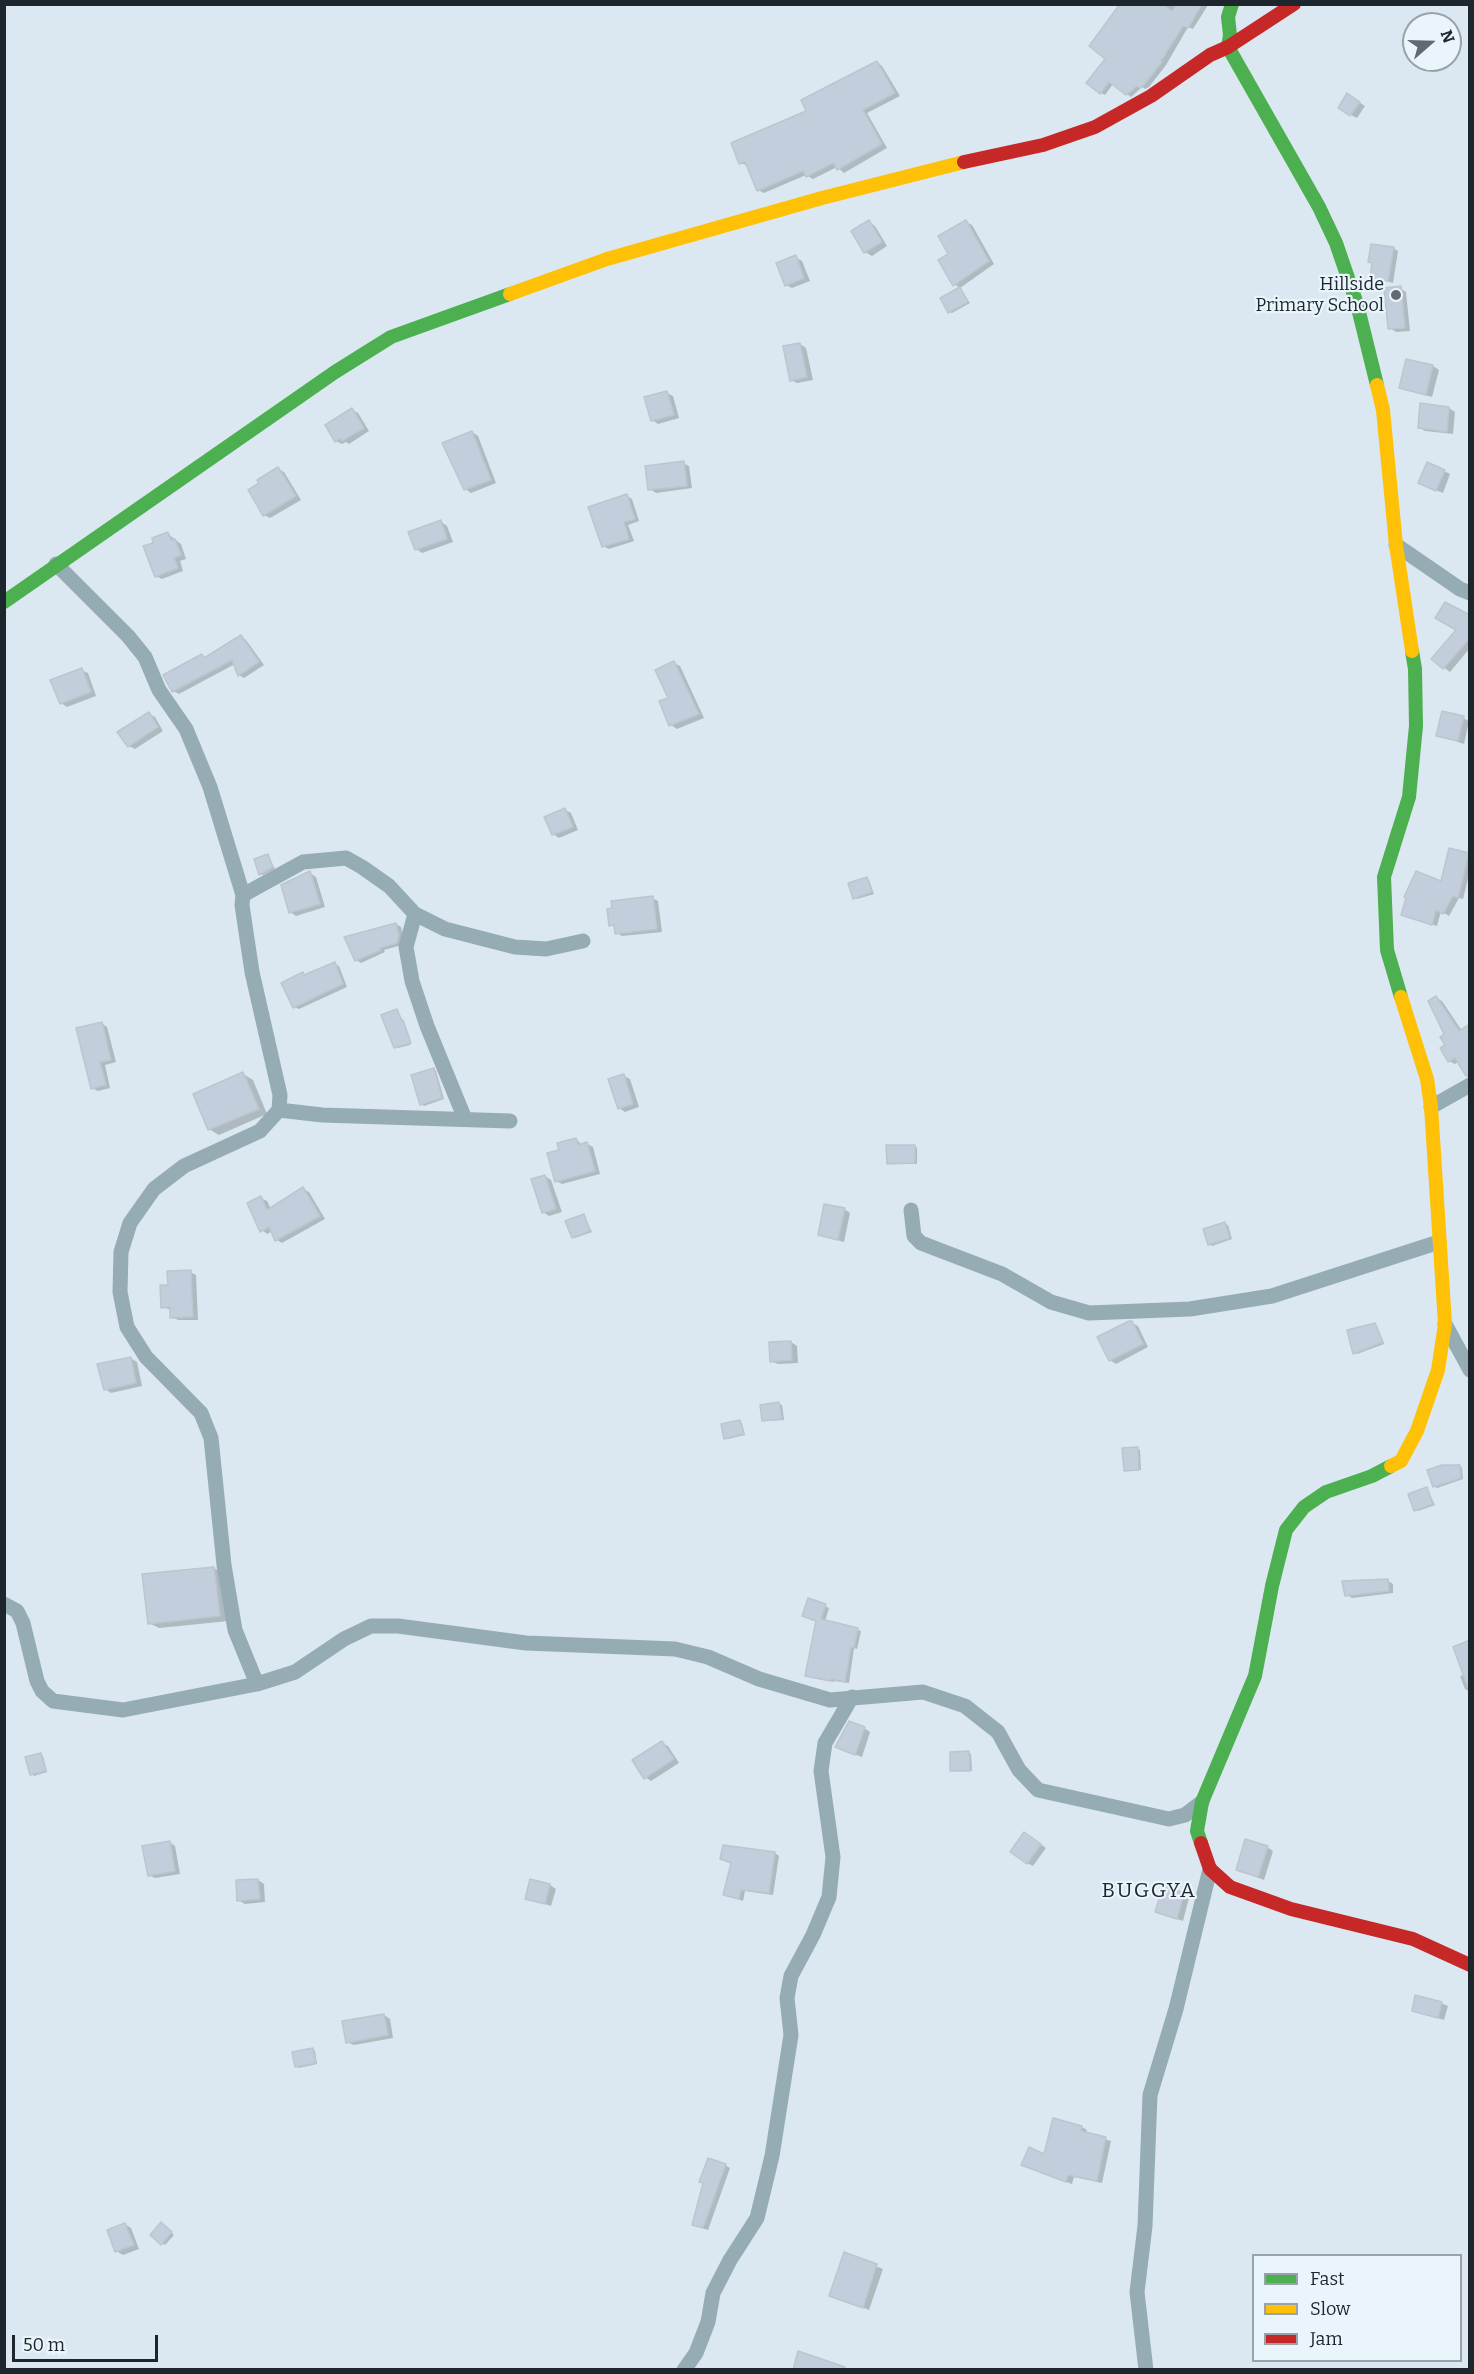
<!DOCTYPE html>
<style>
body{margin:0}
#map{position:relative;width:1474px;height:2374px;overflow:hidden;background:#dbe8f1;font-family:Bitter,serif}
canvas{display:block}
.frame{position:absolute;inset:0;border:6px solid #1d262d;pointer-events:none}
.legend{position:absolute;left:1252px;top:2254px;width:210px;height:108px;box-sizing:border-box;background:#eaf4fb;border:2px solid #98a2a9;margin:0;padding:8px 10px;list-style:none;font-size:18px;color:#1d262d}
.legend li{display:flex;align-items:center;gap:12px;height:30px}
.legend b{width:30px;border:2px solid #98a2a9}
.north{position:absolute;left:1402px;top:12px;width:60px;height:60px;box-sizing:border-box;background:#eaf4fb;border:2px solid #98a2a9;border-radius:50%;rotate:70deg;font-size:16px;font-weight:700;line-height:24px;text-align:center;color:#1d262d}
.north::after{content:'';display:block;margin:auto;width:21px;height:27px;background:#606a72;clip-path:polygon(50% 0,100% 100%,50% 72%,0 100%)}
.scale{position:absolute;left:12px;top:2335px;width:146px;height:27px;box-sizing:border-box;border:3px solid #1d262d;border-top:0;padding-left:8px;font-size:18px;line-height:21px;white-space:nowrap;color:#1d262d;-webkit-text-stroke:4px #eaf4fb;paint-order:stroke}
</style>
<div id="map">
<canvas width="1474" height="2374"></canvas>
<div class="frame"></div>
<ul class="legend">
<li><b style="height:8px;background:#4caf50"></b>Fast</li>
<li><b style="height:8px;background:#ffc107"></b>Slow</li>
<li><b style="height:8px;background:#c62828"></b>Jam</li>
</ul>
<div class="north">N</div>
<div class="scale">50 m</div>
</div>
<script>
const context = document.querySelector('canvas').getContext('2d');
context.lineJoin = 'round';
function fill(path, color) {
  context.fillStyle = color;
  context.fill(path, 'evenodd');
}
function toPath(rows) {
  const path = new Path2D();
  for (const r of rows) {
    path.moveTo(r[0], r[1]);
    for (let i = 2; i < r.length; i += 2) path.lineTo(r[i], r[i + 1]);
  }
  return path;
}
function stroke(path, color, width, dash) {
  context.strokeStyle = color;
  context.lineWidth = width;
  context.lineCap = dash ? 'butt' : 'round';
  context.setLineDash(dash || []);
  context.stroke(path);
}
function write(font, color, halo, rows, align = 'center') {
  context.font = font + ' Bitter,serif';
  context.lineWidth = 4.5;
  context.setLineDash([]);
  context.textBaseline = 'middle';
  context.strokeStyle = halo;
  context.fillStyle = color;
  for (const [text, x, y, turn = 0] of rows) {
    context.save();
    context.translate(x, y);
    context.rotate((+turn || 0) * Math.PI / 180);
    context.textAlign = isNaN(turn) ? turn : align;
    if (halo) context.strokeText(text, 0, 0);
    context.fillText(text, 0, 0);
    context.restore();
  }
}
fill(toPath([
 [1121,4,1208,5,1193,29,1188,27,1166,65,1149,87,1145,89,1142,87,1131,97,1113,84,1105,95,1101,93],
 [877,62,882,66,900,96,867,113,887,148,844,173,837,167,813,179,806,175,764,193,758,190,748,166,741,163],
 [1354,99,1365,106,1357,118,1351,115],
 [869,222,875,226,887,246,872,256,865,252,853,232],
 [966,222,972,225,994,264,960,288,954,284],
 [1393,248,1398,251,1393,283,1372,277],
 [795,257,802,261,810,281,792,288,786,285],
 [960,288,970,303,952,313,949,312],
 [1400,288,1406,292,1410,331,1396,332,1390,328],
 [800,344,806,348,813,380,797,383,791,380],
 [1433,366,1439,370,1432,397,1401,388],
 [667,393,673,396,679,418,658,424,652,420],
 [1422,405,1449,408,1455,412,1453,434,1425,431,1419,427],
 [352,410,358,413,369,431,349,444,346,442,342,444,336,441],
 [472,432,478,436,496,483,471,493,465,489],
 [683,463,689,466,692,488,656,493,650,489],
 [278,469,284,472,301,500,270,518,264,515,261,483],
 [1444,471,1450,474,1443,493,1426,486],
 [627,496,632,499,639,521,628,525,634,541,609,549,603,546],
 [441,522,447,526,453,542,422,553,416,549],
 [168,534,181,544,186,559,180,561,183,571,162,579,156,576,155,543],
 [1470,617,1470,648,1450,672,1433,659],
 [241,637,246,640,264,665,244,678,239,675,235,664,179,694,173,691,202,656,205,658],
 [674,663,680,666,704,718,677,729,671,725,670,698],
 [81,670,88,673,96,696,67,707,61,703],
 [149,714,155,717,163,731,135,749,129,746],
 [1463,718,1469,721,1464,744,1437,735],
 [565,810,571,813,578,830,559,838,553,834],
 [1468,854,1470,871,1463,899,1459,898,1449,916,1441,911,1437,926,1402,915,1442,883],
 [268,856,275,869,263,875,260,874],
 [310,873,316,877,325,907,296,916,290,912],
 [867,879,869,880,874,894,857,899,855,898],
 [652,898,658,901,662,932,622,936,617,933,616,928,611,925],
 [396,924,401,927,404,938,402,945,384,950,385,952,361,963,356,960],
 [335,964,339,966,347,987,299,1009,294,1007,303,974,306,976],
 [1436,998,1442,1001,1462,1031,1459,1061,1455,1064,1449,1061,1446,1035],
 [397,1010,403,1021,410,1045,398,1048,396,1047],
 [101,1023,107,1027,116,1062,105,1065,110,1088,98,1091,92,1088],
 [434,1070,436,1071,444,1099,424,1106,421,1104],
 [243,1074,253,1080,267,1114,219,1135,209,1129],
 [624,1076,630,1079,639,1107,625,1112,619,1108],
 [576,1139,582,1145,587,1144,593,1147,600,1174,562,1184,556,1181,561,1151],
 [914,1146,917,1148,917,1164,888,1163],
 [545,1176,551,1180,562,1212,549,1216,543,1212],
 [303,1189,309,1192,325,1219,282,1243,277,1240,273,1231,267,1234,262,1230,261,1198,267,1201,271,1209],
 [844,1209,850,1213,844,1242,820,1235],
 [584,1216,592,1232,575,1238,573,1237],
 [1225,1224,1228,1225,1232,1239,1212,1246,1209,1244],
 [190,1272,196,1275,198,1320,178,1320,172,1317,171,1310,163,1307,169,1286],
 [1132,1323,1138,1326,1148,1347,1116,1364,1110,1360],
 [1375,1324,1377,1326,1384,1344,1357,1354,1354,1353],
 [791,1342,797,1346,798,1363,778,1364,771,1361],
 [130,1358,137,1362,142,1386,111,1393,105,1389],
 [779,1404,782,1405,784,1420,764,1421],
 [740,1421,742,1423,745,1435,728,1439,726,1438],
 [1137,1449,1140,1450,1141,1470,1128,1471,1125,1470],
 [1460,1466,1462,1468,1463,1479,1437,1488,1434,1486],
 [1427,1489,1435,1505,1418,1511,1415,1510],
 [214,1568,224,1574,229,1621,159,1628,149,1623],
 [1388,1581,1393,1584,1393,1593,1352,1598,1347,1595],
 [825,1606,829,1608,825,1621,861,1631,857,1649,854,1648,849,1683,834,1681,834,1682,811,1677,818,1621],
 [1470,1642,1470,1691,1469,1691,1465,1689,1460,1676,1464,1675],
 [864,1728,870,1732,862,1757,843,1750],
 [662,1743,668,1746,679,1763,651,1781,645,1777],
 [969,1753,971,1754,972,1771,952,1770],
 [40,1754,43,1756,47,1772,34,1776,32,1774],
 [1030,1837,1046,1848,1033,1866,1027,1863],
 [169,1842,175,1846,180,1874,155,1878,149,1875],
 [1267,1847,1273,1851,1264,1880,1238,1870],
 [775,1853,779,1856,773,1895,745,1891,743,1901,724,1894],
 [258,1880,264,1884,265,1902,245,1904,238,1900],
 [550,1885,556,1889,551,1906,526,1898],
 [1183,1894,1189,1898,1183,1921,1157,1912],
 [1441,2003,1448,2006,1444,2020,1413,2010],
 [384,2015,390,2019,393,2038,354,2045,347,2042],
 [312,2049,315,2051,317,2064,299,2068,297,2066],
 [1082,2127,1087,2130,1086,2134,1111,2141,1102,2183,1074,2177,1072,2184,1029,2168],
 [725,2165,730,2168,708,2230,699,2227,694,2224],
 [125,2224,131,2228,139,2249,123,2255,116,2251],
 [164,2225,174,2235,165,2245,162,2243],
 [845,2254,883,2269,869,2310,831,2295]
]), '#0003');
const building = toPath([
 [1120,4,1163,4,1172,11,1176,4,1202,4,1188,28,1183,26,1161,61,1162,62,1144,85,1140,88,1137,86,1126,95,1109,82,1100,94,1086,83,1105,59,1089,46,1120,4],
 [877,61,895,93,863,110,882,144,837,170,833,163,806,177,803,171,757,191,745,162,739,164,731,143,806,111,801,100,877,61],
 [1347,93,1360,102,1350,116,1338,108,1347,93],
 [869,220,882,242,864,253,851,231,869,220],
 [966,220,989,261,953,286,938,260,948,254,938,236,966,220],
 [1371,244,1394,247,1388,281,1370,278,1372,263,1368,262,1371,244],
 [796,255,804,278,785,286,776,263,796,255],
 [1401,286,1405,328,1388,329,1384,288,1401,286],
 [960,287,968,302,948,313,940,298,960,287],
 [800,343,807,377,790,381,783,346,800,343],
 [1406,359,1433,365,1426,395,1399,388,1406,359],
 [667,391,674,415,651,421,644,397,667,391],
 [1420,403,1449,407,1447,432,1418,428,1420,403],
 [352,408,364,428,342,441,340,438,335,442,325,425,352,408],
 [472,431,491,480,464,490,442,443,472,431],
 [684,461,687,486,648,490,645,466,684,461],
 [1427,462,1445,470,1436,491,1418,483,1427,462],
 [278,467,296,496,263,516,248,490,259,483,257,480,278,467],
 [627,494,635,519,624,522,629,539,602,547,588,507,627,494],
 [441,520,447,539,415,550,408,532,441,520],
 [168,532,171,540,175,539,181,555,174,558,178,568,155,577,143,546,153,543,152,538,168,532],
 [1445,602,1470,615,1470,638,1443,669,1431,659,1456,630,1435,618,1445,602],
 [241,635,259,662,238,676,232,660,172,692,163,675,202,654,204,658,241,635],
 [674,661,699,714,669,726,659,701,668,698,655,670,674,661],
 [82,668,91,692,60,704,50,680,82,668],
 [1442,711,1464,716,1458,741,1436,736,1442,711],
 [149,712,158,727,128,747,117,732,149,712],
 [565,808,573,827,552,835,544,817,565,808],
 [1449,848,1469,853,1458,898,1453,896,1443,914,1436,910,1432,925,1401,915,1406,898,1404,897,1416,871,1441,881,1449,848],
 [268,854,273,867,259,875,254,859,268,854],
 [310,871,320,904,289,913,281,885,310,871],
 [867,877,872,892,853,899,848,883,867,877],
 [653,896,657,929,615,934,614,925,609,926,607,909,612,908,611,901,653,896],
 [396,923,399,935,397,943,380,948,381,950,355,961,344,937,396,923],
 [335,962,343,984,293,1008,281,983,303,972,304,975,335,962],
 [1436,996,1459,1031,1470,1024,1470,1075,1466,1076,1455,1058,1448,1062,1440,1048,1445,1045,1440,1037,1444,1034,1428,1001,1436,996],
 [397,1009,402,1021,403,1020,411,1043,394,1048,381,1015,397,1009],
 [102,1022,111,1060,100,1062,106,1085,91,1089,76,1028,102,1022],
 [434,1068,442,1098,420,1105,411,1075,434,1068],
 [243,1072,259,1109,208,1130,193,1094,243,1072],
 [624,1074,633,1104,618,1109,608,1079,624,1074],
 [576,1138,578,1145,587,1142,595,1171,555,1182,547,1153,559,1150,557,1143,576,1138],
 [886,1145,915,1145,915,1163,887,1164,886,1145],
 [545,1175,556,1209,542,1213,531,1179,545,1175],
 [303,1187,320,1216,275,1241,269,1227,260,1232,247,1203,261,1196,267,1210,303,1187],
 [824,1204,845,1208,838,1240,818,1235,824,1204],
 [584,1214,590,1231,572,1238,565,1221,584,1214],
 [1225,1222,1230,1238,1208,1245,1203,1229,1225,1222],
 [191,1270,193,1317,170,1318,170,1307,161,1308,160,1285,168,1285,167,1271,191,1270],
 [1129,1321,1132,1321,1143,1344,1109,1361,1097,1337,1129,1321],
 [1375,1323,1383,1342,1353,1354,1347,1330,1375,1323],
 [791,1341,792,1360,770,1362,769,1342,791,1341],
 [131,1357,136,1383,104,1390,97,1364,131,1357],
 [779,1402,782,1419,762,1421,760,1405,779,1402],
 [740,1420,744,1434,724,1439,721,1424,740,1420],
 [1138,1447,1139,1470,1124,1471,1122,1448,1138,1447],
 [1442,1465,1460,1465,1461,1478,1433,1487,1427,1470,1442,1465],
 [1427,1487,1433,1504,1414,1511,1408,1494,1427,1487],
 [214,1567,220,1616,148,1624,142,1574,214,1567],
 [1388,1579,1389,1591,1345,1596,1342,1581,1388,1579],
 [808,1598,826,1604,821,1619,858,1628,854,1648,851,1647,845,1682,830,1679,830,1681,805,1676,816,1621,802,1616,808,1598],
 [1470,1640,1470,1688,1468,1688,1453,1647,1470,1640],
 [849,1721,865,1727,855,1755,835,1747,849,1721],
 [662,1741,674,1759,644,1779,632,1760,662,1741],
 [969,1751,970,1771,950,1771,950,1752,969,1751],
 [41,1753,46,1771,30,1775,25,1757,41,1753],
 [1024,1832,1041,1844,1027,1864,1010,1852,1024,1832],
 [1245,1839,1268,1846,1258,1877,1236,1870,1245,1839],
 [170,1841,175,1871,148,1876,142,1846,170,1841],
 [723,1845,775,1852,769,1893,741,1890,739,1899,723,1895,731,1863,720,1859,723,1845],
 [258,1879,260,1899,237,1901,236,1880,258,1879],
 [530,1879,550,1884,545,1904,525,1899,530,1879],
 [1163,1886,1184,1893,1177,1919,1155,1912,1163,1886],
 [1415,1995,1442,2002,1438,2018,1412,2011,1415,1995],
 [384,2014,388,2035,346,2043,342,2021,384,2014],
 [313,2048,316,2063,295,2067,292,2052,313,2048],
 [1053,2118,1082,2126,1081,2131,1106,2137,1097,2181,1068,2175,1066,2182,1021,2165,1029,2147,1044,2154,1053,2118],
 [708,2158,726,2164,703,2228,692,2225,703,2183,699,2182,708,2158],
 [161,2222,172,2232,161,2245,150,2235,161,2222],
 [125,2223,134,2245,115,2252,107,2230,125,2223],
 [844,2252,877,2264,863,2308,829,2296,844,2252],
 [798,2351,845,2367,844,2370,793,2370,798,2351]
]);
fill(building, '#c3cedc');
stroke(building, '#bdc5cd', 1.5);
stroke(toPath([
 [1396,545,1460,589,1470,593],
 [56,564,128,636,145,657,159,690,186,729,210,787,243,895,242,905,252,972,280,1095,279,1110,260,1131,184,1166,154,1189,130,1223,121,1252,120,1292,127,1327,146,1357,201,1413,211,1438,224,1565,235,1630,257,1684],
 [243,895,303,862,346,858,362,867,389,886,415,914,445,929,515,947,546,949,583,941],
 [415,914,406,947,412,981,427,1026,465,1119],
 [1431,1107,1470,1085],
 [279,1110,322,1115,510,1121],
 [911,1210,914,1236,921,1243,1002,1274,1051,1302,1089,1313,1190,1309,1272,1296,1439,1242],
 [1445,1324,1470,1370],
 [4,1604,17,1611,23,1623,37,1681,42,1691,53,1701,123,1710,257,1684,295,1672,344,1639,371,1626,398,1626,526,1643,675,1649,708,1657,759,1679,830,1700,923,1692,965,1706,998,1732,1019,1770,1038,1790,1169,1819,1185,1815,1202,1802],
 [684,2370,696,2353,708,2322,713,2293,730,2260,757,2218,772,2156,791,2035,787,1998,791,1976,813,1935,829,1897,833,1857,821,1771,825,1743,852,1697],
 [1146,2370,1137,2292,1145,2226,1150,2095,1176,2009,1210,1869]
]), '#95acb5', 15);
stroke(toPath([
 [1232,4,1228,17,1230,35,1228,47,1319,207,1336,243,1357,304,1377,385],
 [4,602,335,372,391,337,510,294],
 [1401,997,1387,950,1384,877,1409,797,1416,726,1415,669,1412,651],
 [1201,1843,1197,1831,1202,1802,1255,1676,1272,1586,1286,1530,1304,1507,1326,1492,1372,1476,1391,1466]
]), '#4caf50', 14);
stroke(toPath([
 [510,294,607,259,822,198,964,162],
 [1377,385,1383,410,1396,545,1412,651],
 [1391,1466,1401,1461,1417,1431,1438,1370,1445,1324,1431,1107,1427,1079,1401,997]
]), '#ffc107', 14);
stroke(toPath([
 [964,162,1043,145,1095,127,1151,96,1210,55,1228,47,1294,4],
 [1201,1843,1210,1869,1230,1887,1291,1909,1413,1939,1470,1965]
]), '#c62828', 14);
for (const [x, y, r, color] of [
 [1396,295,6,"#606a72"]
]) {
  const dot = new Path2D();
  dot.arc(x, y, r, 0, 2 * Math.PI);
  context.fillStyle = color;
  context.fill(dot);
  stroke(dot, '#eaf4fb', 2);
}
write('18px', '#1d262d', '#eaf4fb', [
 ["Hillside",1384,285],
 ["Primary School",1384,306]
], 'right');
context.letterSpacing = '1.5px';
write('21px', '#1d262d', '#eaf4fb', [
 ["BUGGYA",1149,1891]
]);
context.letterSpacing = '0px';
</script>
